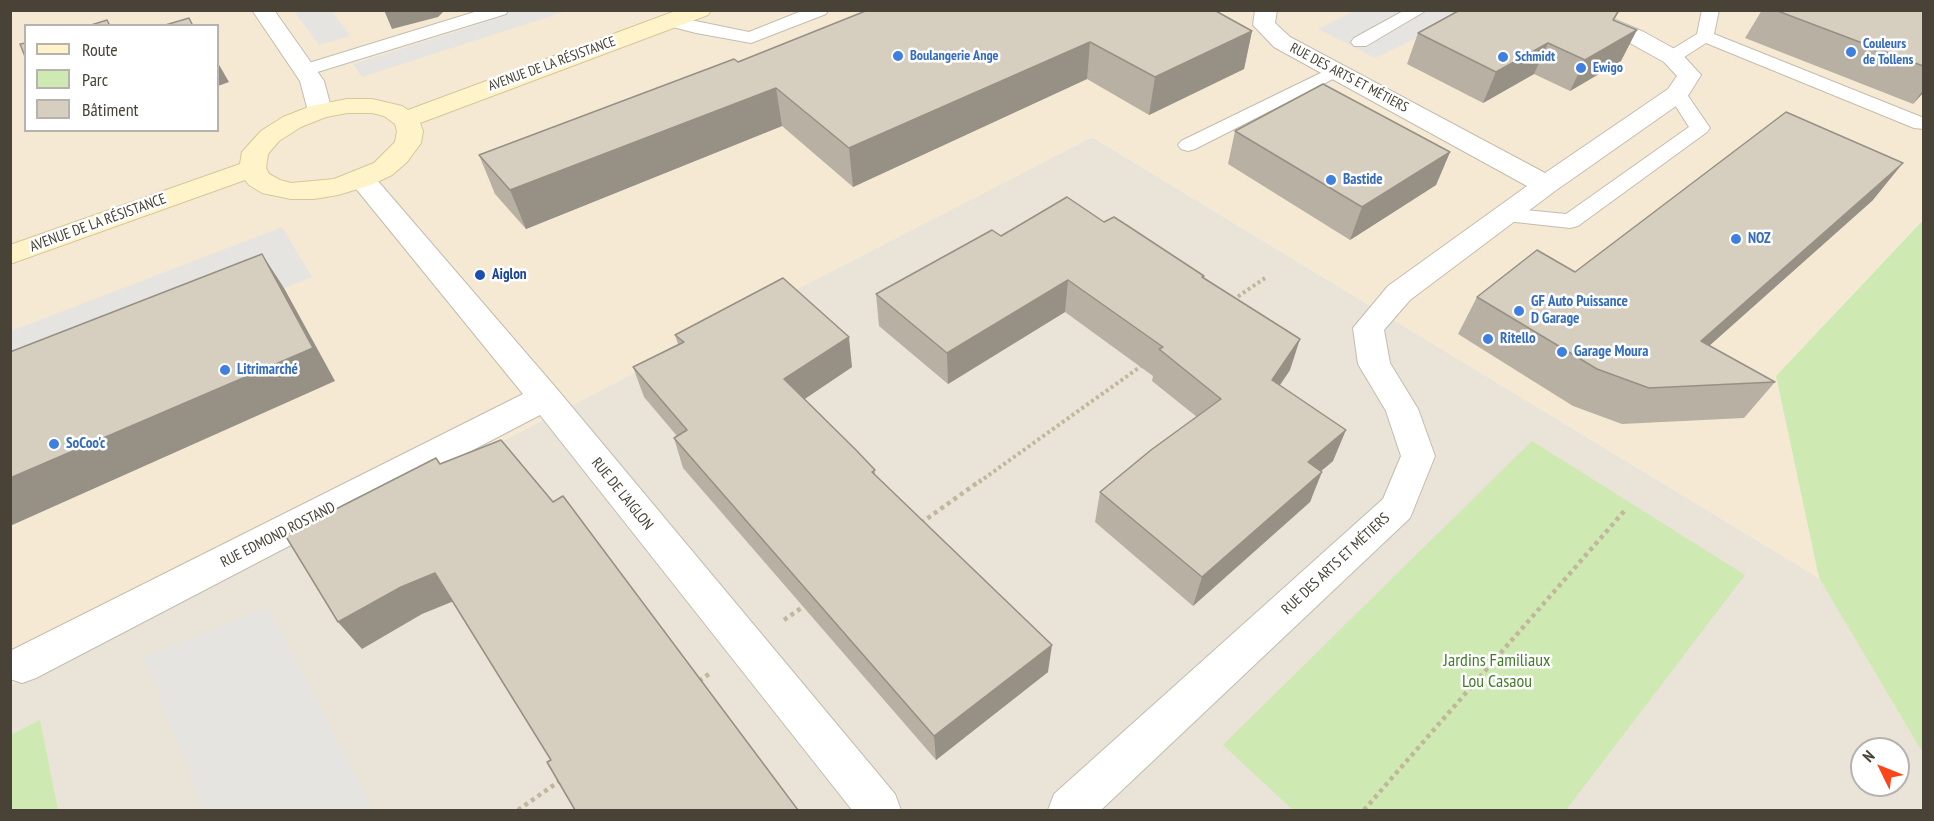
<!DOCTYPE html>
<meta charset="utf-8">
<style>
body{margin:0}
#map{position:relative;width:1934px;height:821px;overflow:hidden;background:#f5f2e9;font-family:"PT Sans Narrow",sans-serif}
canvas{display:block}
.frame{position:absolute;inset:0;border:12px solid #484237;pointer-events:none}
.legend{position:absolute;left:24px;top:24px;width:195px;height:108px;box-sizing:border-box;background:#fff;border:2px solid #b6b3af;margin:0;padding:8px 10px;list-style:none;font-size:18px;color:#484237}
.legend li{display:flex;align-items:center;gap:12px;height:30px}
.legend b{width:30px;border:2px solid #b6b3af}
.north{position:absolute;left:1850px;top:737px;width:60px;height:60px;box-sizing:border-box;background:#fff;border:2px solid #b6b3af;border-radius:50%;rotate:313deg;font-size:16px;font-weight:700;line-height:24px;text-align:center;color:#484237}
.north::after{content:'';display:block;margin:auto;width:21px;height:27px;background:#fc4519;clip-path:polygon(50% 0,100% 100%,50% 72%,0 100%)}
</style>
<div id="map">
<canvas width="1934" height="821"></canvas>
<div class="frame"></div>
<ul class="legend">
<li><b style="height:8px;background:#fff4c9"></b>Route</li>
<li><b style="height:16px;background:#cee9b2"></b>Parc</li>
<li><b style="height:16px;background:#d6cebe"></b>Bâtiment</li>
</ul>
<div class="north">N</div>
</div>
<script>
const context = document.querySelector('canvas').getContext('2d');
context.lineJoin = 'round';
function fill(path, color) {
  context.fillStyle = color;
  context.fill(path, 'evenodd');
}
function toPath(rows) {
  const path = new Path2D();
  for (const r of rows) {
    path.moveTo(r[0], r[1]);
    for (let i = 2; i < r.length; i += 2) path.lineTo(r[i], r[i + 1]);
  }
  return path;
}
function stroke(path, color, width, dash) {
  context.strokeStyle = color;
  context.lineWidth = width;
  context.lineCap = dash ? 'butt' : 'round';
  context.setLineDash(dash || []);
  context.stroke(path);
}
function write(font, color, halo, rows, align = 'center') {
  context.font = font + ' "PT Sans Narrow",sans-serif';
  context.lineWidth = 5;
  context.setLineDash([]);
  context.textBaseline = 'middle';
  context.strokeStyle = halo;
  context.fillStyle = color;
  for (const [text, x, y, turn = 0] of rows) {
    context.save();
    context.translate(x, y);
    context.rotate((+turn || 0) * Math.PI / 180);
    context.textAlign = isNaN(turn) ? turn : align;
    if (halo) context.strokeText(text, 0, 0);
    context.fillText(text, 0, 0);
    context.restore();
  }
}
fill(toPath([
 [1092,137,1819,578,1924,753,1923,810,11,810,11,685,512,436],
 [1862,749,1898,749,1898,785,1862,785]
]), '#e9e4d7');
fill(toPath([
 [11,11,1923,11,1923,219,1776,376,1819,578,1092,137,512,436,11,685],
 [26,26,218,26,218,130,26,130]
]), '#f6e9d4');
fill(toPath([
 [1923,220,1923,753,1819,578,1776,376],
 [1532,441,1745,575,1566,810,1293,810,1223,745],
 [40,720,58,810,11,810,11,735]
]), '#cee9b2');
fill(toPath([
 [294,11,332,11,350,36,319,45],
 [473,11,567,11,362,77,353,64,483,23],
 [1354,11,1471,11,1439,27,1433,24,1422,30,1427,33,1375,58,1318,29],
 [282,227,312,277,11,398,11,331],
 [268,608,373,810,205,810,144,657]
]), '#e6e4e1');
const service = toPath([
 [481,10,508,10,506,14,311,74,305,75,299,74,296,70,299,66,481,10],
 [804,10,828,10,826,14,751,43,696,33,665,25,662,21,665,17,671,16,749,32,804,10],
 [1405,10,1427,10,1366,46,1354,46,1351,42,1354,38,1405,10],
 [1702,10,1719,10,1714,34,1924,118,1924,129,1914,128,1706,43,1678,61,1666,61,1663,57,1666,53,1697,34,1702,10],
 [1335,66,1341,67,1344,71,1341,75,1195,149,1188,151,1181,149,1178,145,1181,141,1335,66],
 [1677,88,1684,90,1710,128,1707,132,1578,226,1570,228,1497,220,1494,215,1497,210,1505,208,1566,214,1689,127,1668,94,1670,90,1677,88]
]);
const minor = toPath([
 [252,10,274,10,324,81,332,111,329,116,320,118,311,116,308,111,300,81,252,10],
 [1255,10,1277,10,1275,23,1290,37,1545,173,1668,89,1677,76,1664,62,1628,42,1564,15,1561,10,1592,10,1644,32,1680,52,1701,75,1686,99,1555,191,1410,300,1384,330,1390,363,1418,409,1435,456,1410,518,1101,810,1048,810,1054,794,1383,499,1401,456,1386,411,1358,364,1353,328,1388,286,1527,186,1274,47,1253,25,1255,10],
 [362,171,371,173,557,389,895,794,901,810,852,810,540,415,36,678,22,683,10,679,10,651,523,394,353,185,349,179,353,173,362,171]
]);
const secondary = toPath([
 [678,10,711,10,708,15,420,123,423,131,421,143,407,162,392,175,371,185,338,195,314,199,291,199,262,193,249,185,245,180,10,264,10,245,240,164,242,152,261,131,283,117,311,106,347,99,372,99,402,106,408,110,678,10],
 [347,113,372,113,384,116,395,124,397,131,395,142,374,163,334,179,291,183,280,180,269,174,266,168,268,154,279,141,301,127,326,117,347,113]
]);
stroke(service, '#c3bdae', 2);
stroke(minor, '#c3bdae', 2);
stroke(secondary, '#d5c799', 2);
stroke(toPath([
 [1233,300,1265,278],
 [979,482,1144,364]
]), '#c2b69c', 4, [3, 3]);
stroke(toPath([
 [921,523,981,480],
 [784,620,807,604],
 [699,681,712,672],
 [518,810,561,780],
 [1364,810,1626,509]
]), '#c2b69c', 4.5, [4, 4]);
fill(service, '#fff');
fill(minor, '#fff');
fill(secondary, '#fff4c9');
fill(toPath([
 [1460,10,1620,10,1614,20,1621,61,1570,91,1534,74,1483,103,1407,64,1418,33],
 [1762,10,1923,10,1923,93,1913,104,1745,38],
 [1252,31,1244,69,1149,115,1087,79,853,187,782,126,526,229,495,194,479,155,738,62],
 [1235,131,1450,152,1436,185,1350,240,1228,164],
 [1873,200,1709,346,1775,382,1744,418,1622,424,1573,406,1458,334,1477,297,1575,272],
 [1104,222,1204,278,1290,370,1280,385,1333,461,1321,471,1310,502,1193,606,1095,522,1100,492,1197,417,1152,381,1153,376,1065,312,948,384,879,326,876,294,1001,236],
 [675,335,852,367,804,399,875,470,875,475,1048,672,936,760,683,468,674,438,677,436,644,397,633,367,678,344]
]), '#b8b1a3');
fill(toPath([
 [384,10,445,10,438,17,392,29],
 [1637,30,1621,61,1570,91,1585,60],
 [1252,31,1244,69,1149,115,1155,77],
 [1090,42,1087,79,853,187,849,148],
 [1548,43,1534,74,1483,103,1496,72],
 [218,63,229,82,218,86],
 [776,88,782,126,526,229,510,190],
 [1923,90,1923,93,1913,104],
 [1450,152,1436,185,1350,240,1362,207],
 [1903,163,1873,200,1673,378,1701,341],
 [262,254,284,288,335,381,10,526,10,478],
 [1068,280,1065,312,948,384,947,353],
 [849,337,852,367,790,409,784,379],
 [1300,339,1290,370,1262,411,1272,380],
 [1346,430,1333,461,1296,492,1308,462],
 [1322,472,1310,502,1193,606,1202,577],
 [435,573,454,601,422,614,362,649,338,622,401,587],
 [1052,645,1048,672,936,760,934,736]
]), '#969085');
const building = toPath([
 [868,10,1214,10,1252,31,1155,77,1090,42,849,148,776,88,510,190,479,155,734,59,738,62,868,10],
 [1460,10,1619,10,1613,20,1637,30,1585,60,1548,43,1496,72,1418,33,1460,10],
 [1775,10,1923,10,1923,66,1775,10],
 [189,18,193,26,162,26,189,18],
 [107,20,110,26,88,26,107,20],
 [26,43,26,59,20,44,26,43],
 [1323,84,1450,152,1362,207,1235,131,1323,84],
 [1786,112,1903,163,1701,341,1775,382,1649,388,1597,369,1477,297,1537,250,1575,272,1786,112],
 [1067,197,1104,222,1114,217,1128,226,1204,276,1202,277,1300,339,1272,380,1346,430,1308,462,1322,472,1202,577,1100,492,1151,450,1221,399,1159,349,1163,347,1068,280,947,353,876,294,992,230,1001,236,1067,197],
 [262,254,313,348,10,478,10,352,262,254],
 [783,278,849,337,784,379,856,450,875,470,872,472,1052,645,934,736,674,438,687,430,633,367,684,342,675,335,783,278],
 [501,440,553,502,563,496,798,810,575,810,547,762,551,760,435,573,401,587,338,622,285,535,436,458,440,464,501,440]
]);
fill(building, '#d6cebe');
stroke(building, '#969085', 1.5);
for (const [x, y, r, color] of [
 [1851,52,6,"#3f7fe0"],
 [898,56,6,"#3f7fe0"],
 [1503,57,6,"#3f7fe0"],
 [1581,68,6,"#3f7fe0"],
 [1331,180,6,"#3f7fe0"],
 [1736,239,6,"#3f7fe0"],
 [480,275,6,"#1a4fb4"],
 [1519,311,6,"#3f7fe0"],
 [1488,339,6,"#3f7fe0"],
 [1562,352,6,"#3f7fe0"],
 [225,370,6,"#3f7fe0"],
 [54,444,6,"#3f7fe0"]
]) {
  const dot = new Path2D();
  dot.arc(x, y, r, 0, 2 * Math.PI);
  context.fillStyle = color;
  context.fill(dot);
  stroke(dot, '#fff', 2);
}
write('bold 14px', '#366cbe', '#fff', [
 ["Couleurs",1863,44],
 ["de Tollens",1863,60],
 ["Boulangerie Ange",910,56],
 ["Schmidt",1515,57],
 ["Ewigo",1593,68]
], 'left');
write('14px', '#484237', '#fff', [
 ["AVENUE DE LA RÉSISTANCE",552,64,-20],
 ["RUE DES ARTS ET MÉTIERS",1349,78,28]
]);
write('bold 15px', '#366cbe', '#fff', [
 ["Bastide",1343,180],
 ["NOZ",1748,239],
 ["GF Auto Puissance",1531,302],
 ["D Garage",1531,319],
 ["Ritello",1500,339],
 ["Garage Moura",1574,352],
 ["Litrimarché",237,370],
 ["SoCoo'c",66,444]
], 'left');
write('15px', '#484237', '#fff', [
 ["AVENUE DE LA RÉSISTANCE",98,223,-20],
 ["RUE DE L'AIGLON",622,494,51],
 ["RUE EDMOND ROSTAND",278,535,-27],
 ["RUE DES ARTS ET MÉTIERS",1336,564,-43]
]);
write('bold 15px', '#164399', '#fff', [
 ["Aiglon",492,275]
], 'left');
write('18px', '#457c29', '#fff', [
 ["Jardins Familiaux",1497,661],
 ["Lou Casaou",1497,682]
]);
</script>
